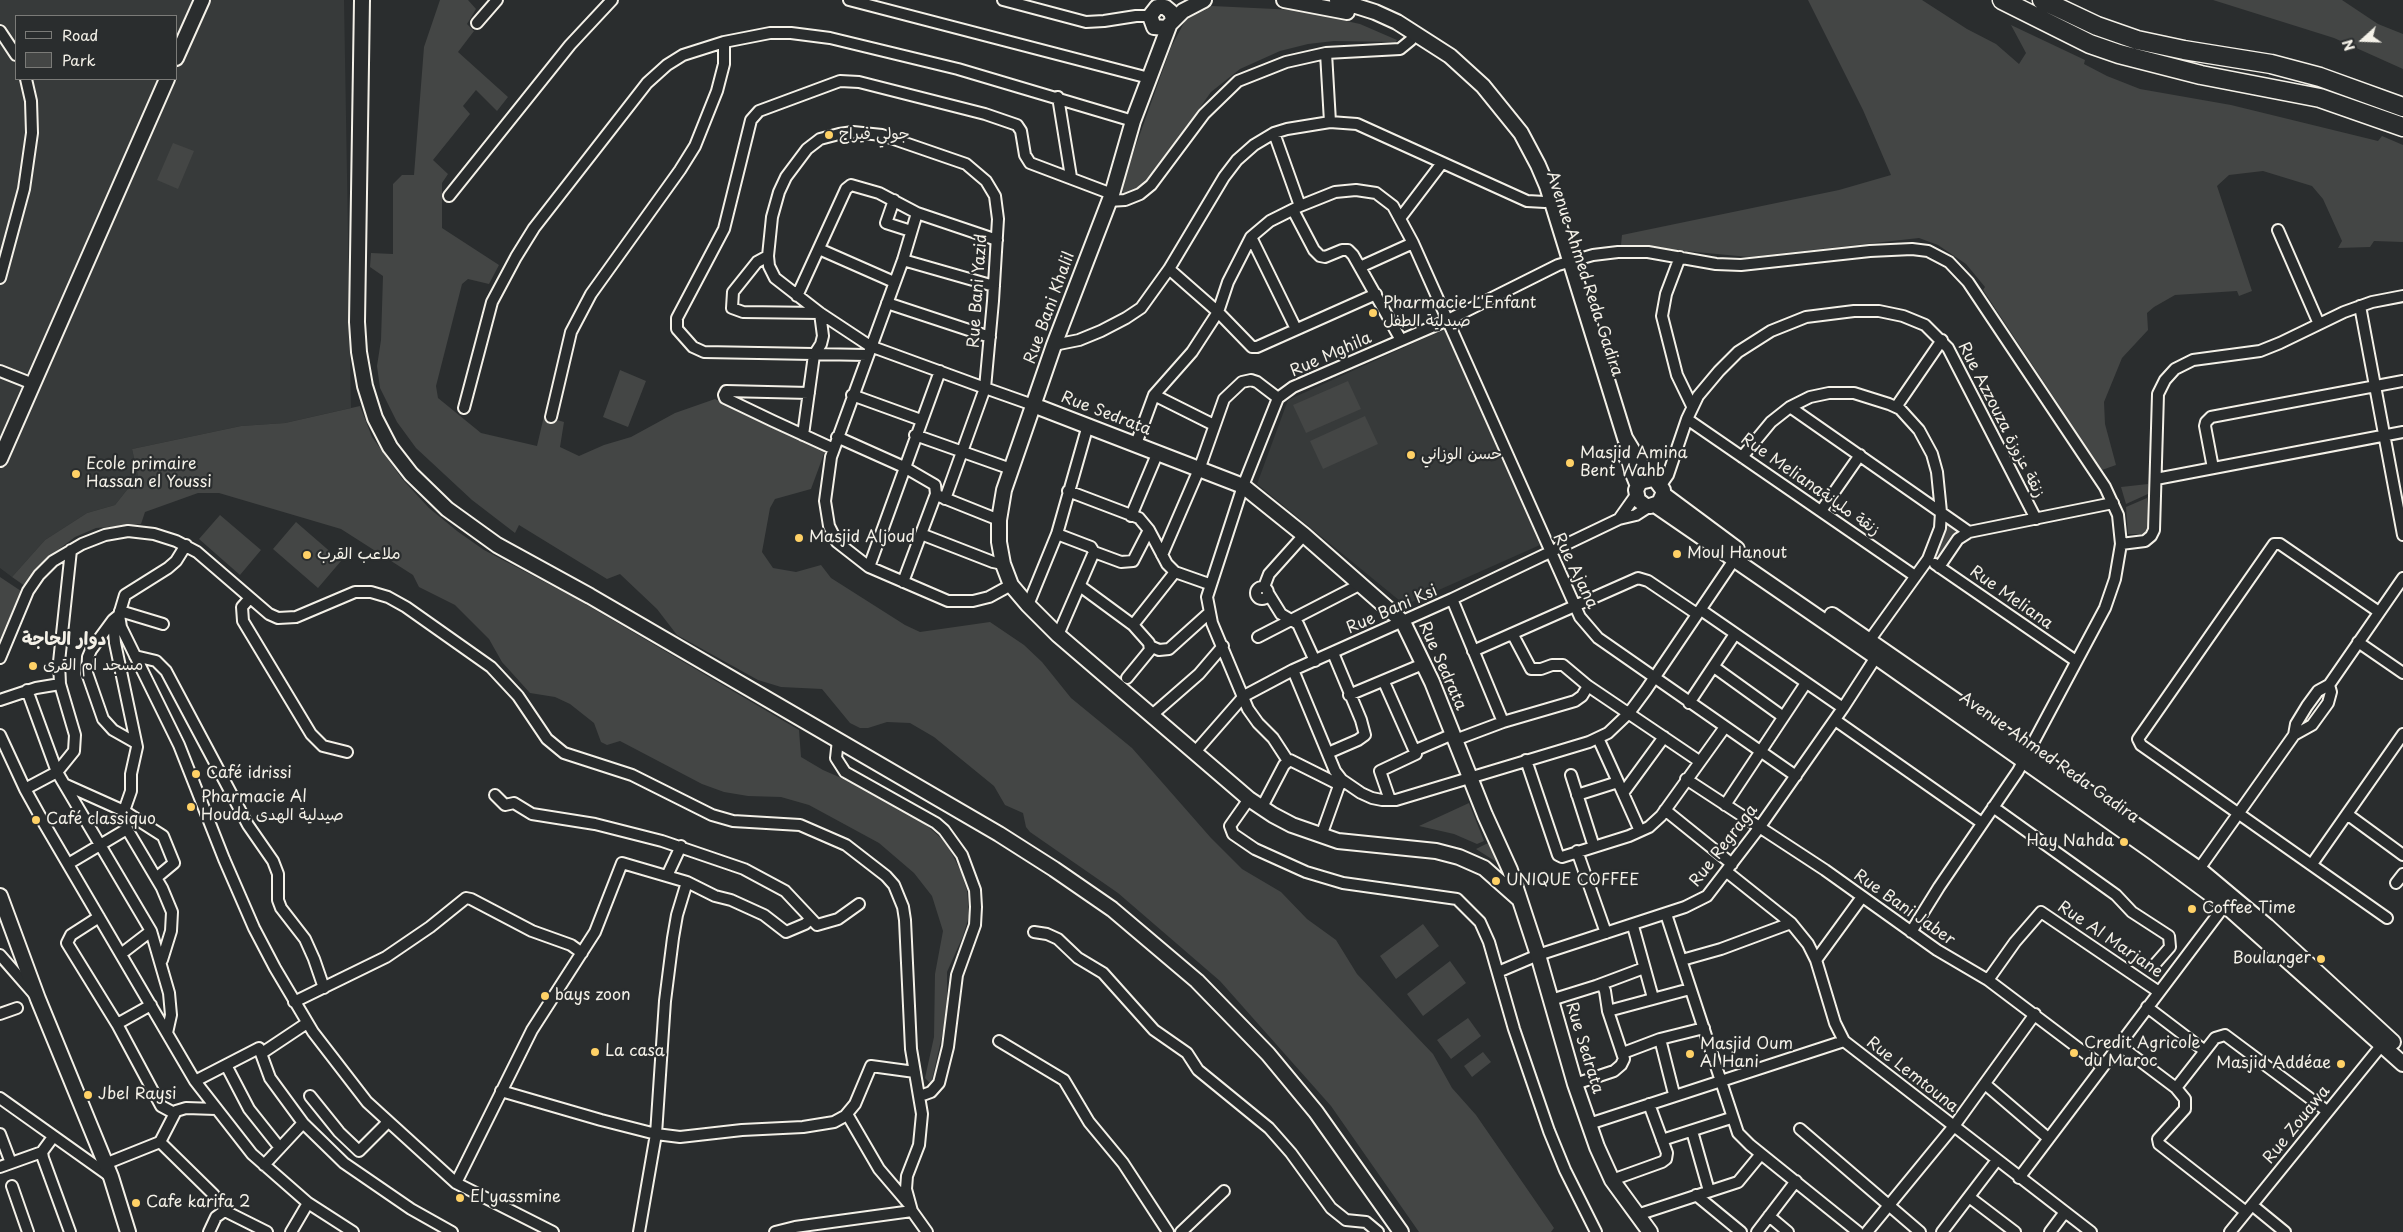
<!DOCTYPE html>
<meta charset="utf-8">
<style>
body{margin:0}
#map{position:relative;width:2403px;height:1232px;overflow:hidden;background:#2a2d2e;font-family:"Playpen Sans",sans-serif}
canvas{display:block}
.legend{position:absolute;left:15px;top:15px;width:162px;height:65px;box-sizing:border-box;background:#2a2d2e;border:1px solid #7b7b78;margin:0;padding:6px 9px;list-style:none;font-size:15px;color:#f4f1e8}
.legend li{display:flex;align-items:center;gap:10px;height:25px}
.legend b{width:25px;border:1px solid #7b7b78}
.north{position:absolute;left:2338px;top:15px;width:50px;height:50px;-webkit-text-stroke:4px #2a2d2e;paint-order:stroke;rotate:250deg;font-size:14px;font-weight:700;line-height:20px;text-align:center;color:#f4f1e8}
.north::after{content:'';display:block;margin:auto;width:18px;height:22px;background:#f4f1e8;clip-path:polygon(50% 0,100% 100%,50% 72%,0 100%)}
</style>
<div id="map">
<canvas width="2403" height="1232"></canvas>
<ul class="legend">
<li><b style="height:6px;background:#2a2d2e"></b>Road</li>
<li><b style="height:14px;background:#444645"></b>Park</li>
</ul>
<div class="north">N</div>
</div>
<script>
const context = document.querySelector('canvas').getContext('2d');
context.lineJoin = 'round';
function fill(path, color) {
  context.fillStyle = color;
  context.fill(path, 'evenodd');
}
function toPath(rows) {
  const path = new Path2D();
  for (const r of rows) {
    if (r.length === 3) {
      path.moveTo(r[0] + r[2], r[1]);
      path.arc(r[0], r[1], r[2], 0, 2 * Math.PI);
      continue;
    }
    path.moveTo(r[0], r[1]);
    for (let i = 2; i < r.length; i += 2) path.lineTo(r[i], r[i + 1]);
  }
  return path;
}
function stroke(path, color, width, dash) {
  context.strokeStyle = color;
  context.lineWidth = width;
  context.lineCap = dash ? 'butt' : 'round';
  context.setLineDash(dash || []);
  context.stroke(path);
}
function write(font, color, halo, rows, align = 'center') {
  context.font = font + ' "Playpen Sans","Playpen Sans Arabic",sans-serif';
  context.lineWidth = 4.5;
  context.setLineDash([]);
  context.textBaseline = 'middle';
  context.strokeStyle = halo;
  context.fillStyle = color;
  for (const [text, x, y, turn = 0] of rows) {
    context.save();
    context.translate(x, y);
    context.rotate((+turn || 0) * Math.PI / 180);
    context.textAlign = isNaN(turn) ? turn : align;
    if (halo) context.strokeText(text, 0, 0);
    context.fillText(text, 0, 0);
    context.restore();
  }
}
fill(toPath([
 [0,0,344,0,351,408,285,423,241,426,132,449,138,476,115,505,87,513,45,540,12,577,0,568],
 [16,16,176,16,176,79,16,79],
 [1445,329,1540,545,1405,605,1257,484,1288,400]
]), '#373a3a');
fill(toPath([
 [440,0,468,0,476,9,467,24,474,31,458,52,508,97,497,111,476,90,463,106,470,114,433,160,448,174,442,183,442,228,499,265,489,284,468,279,462,284,436,386,438,398,481,433,537,446,544,416,564,422,560,447,579,456,604,445,631,437,675,413,715,399,825,451,811,489,775,499,770,508,762,552,773,568,796,572,821,565,831,578,905,625,920,632,990,622,1024,645,1042,662,1071,698,1132,748,1211,838,1242,869,1281,892,1307,919,1336,940,1357,974,1433,1054,1452,1088,1476,1115,1554,1228,1551,1232,1419,1232,1331,1106,1220,981,1118,893,1030,832,1026,827,1023,813,1005,805,994,786,934,737,910,723,887,722,868,728,860,728,850,723,822,689,781,687,758,680,677,635,657,609,620,574,607,579,519,525,515,533,472,500,416,448,397,422,380,388,377,366,381,340,383,276,370,267,371,253,393,254,393,184,402,175,414,175,424,47],
 [1808,0,1922,0,1967,29,1996,44,2019,64,2026,53,2011,25,2085,60,2084,64,2107,76,2140,89,2231,105,2378,141,2382,136,2403,145,2403,242,2374,241,2370,247,2338,248,2342,241,2323,199,2312,186,2263,171,2229,175,2217,186,2252,291,2239,296,2237,291,2175,295,2154,307,2147,313,2148,330,2122,358,2104,402,2105,424,2116,465,2102,470,1983,290,1985,287,1966,264,1938,245,1919,238,1749,257,1621,245,1622,235,1839,190,1891,175,1863,110],
 [2213,0,2342,0,2378,24,2403,34,2403,69,2334,38],
 [1212,6,1296,10,1360,24,1397,40,1396,42,1334,41,1308,44,1280,51,1240,69,1211,92,1151,177,1135,190,1122,194,1123,192,1120,190,1171,47,1185,21,1199,11],
 [173,143,194,151,178,189,157,180],
 [620,370,646,381,628,427,603,417],
 [1348,381,1361,409,1306,433,1293,405],
 [360,406,372,437,403,480,429,508,457,531,484,550,575,598,799,730,801,757,823,770,855,784,925,824,942,839,950,850,961,872,967,891,969,916,963,936,947,972,947,1014,931,1084,925,1078,934,1037,935,974,943,931,932,896,914,873,879,843,809,805,781,797,748,796,724,792,702,784,620,741,607,745,601,742,594,723,570,704,555,697,530,693,502,662,489,639,455,605,419,587,413,575,341,529,219,493,198,493,145,512,141,524,96,528,75,537,46,559,25,586,12,577,45,540,87,513,115,505,138,476,132,449,241,426,285,423],
 [1365,416,1378,444,1323,469,1310,441],
 [2148,484,2148,494,2126,504,2121,487],
 [2147,498,2148,530,2142,534,2128,534,2126,507],
 [220,515,261,550,240,575,199,539],
 [1947,521,1959,530,1938,560,1933,555,1939,547],
 [296,522,341,561,318,588,273,549],
 [0,577,21,591,0,639],
 [1469,803,1484,841,1477,844,1454,834,1419,826],
 [1490,842,1498,863,1476,849],
 [1423,924,1439,946,1396,979,1380,956],
 [1450,961,1466,983,1423,1016,1407,994],
 [1468,1018,1481,1036,1451,1059,1437,1040],
 [1483,1052,1491,1062,1472,1077,1464,1066]
]), '#444645');
const street = toPath([
 [849,0,1149,78],
 [1003,0,1086,22,1104,21,1136,16,1150,16],
 [477,23,497,0],
 [0,31,16,55],
 [1326,53,1330,122],
 [1058,97,1071,177],
 [1274,133,1300,206],
 [449,196,570,45,612,0],
 [894,200,886,223,911,231],
 [1108,201,1125,200,1140,194,1151,185,1204,114,1238,81,1286,62,1326,53,1400,49,1411,40],
 [1293,210,1314,250,1320,256,1325,257,1342,250,1348,250,1353,255,1401,340],
 [917,213,903,260,831,457,825,501,829,526,837,542,869,567,948,601,973,601,989,597,1011,585],
 [1401,217,1442,163],
 [2278,230,2319,324],
 [1251,237,1296,329],
 [819,249,894,282],
 [768,256,757,262,733,292,732,308,743,312,820,313,823,336,821,344,814,355,803,435],
 [1680,257,1666,294,1662,316,1677,375,1692,406],
 [903,260,994,286],
 [1360,267,1413,243],
 [1169,269,1218,312,1252,347,1257,347,1376,294],
 [0,278,24,189,32,133,31,101,26,79],
 [797,296,846,189,851,185,879,193,917,213,997,240],
 [887,303,990,337],
 [2360,306,2403,535],
 [1054,345,1079,340,1101,331,1126,318,1141,308,1169,269,1224,177,1237,160,1254,145,1274,133,1287,129,1330,122,1357,124,1527,201,1545,202],
 [867,355,704,352,693,347,677,329,677,318,724,229,751,120,759,111,840,81,859,82,985,114,1017,125,1021,131,1025,155,1030,163,1112,194],
 [0,371,33,384],
 [809,393,726,391,724,395,725,398,773,421,834,449],
 [852,395,921,420],
 [1154,395,1214,425],
 [1790,407,1969,532],
 [1896,407,1942,340],
 [464,408,492,302,516,257,534,228,647,83,667,65,683,55,724,42,770,33,791,33,830,38,958,69,1133,121],
 [551,417,571,332,591,294,680,170,695,146,717,91,724,64,724,42],
 [1687,419,1915,576],
 [915,435,1011,469],
 [837,437,904,467,935,485,936,494,903,582],
 [1136,444,1154,395,1192,352,1218,312,1228,282,1251,237,1270,221,1300,206,1335,192,1356,190,1376,193,1393,206,1413,243,1580,617,1598,638,1796,776],
 [1742,457,1771,422,1790,407,1810,397,1829,393,1854,393,1889,404,1900,409,1919,430,1932,454,1937,472,1941,512,1940,528,1928,559,1869,641],
 [2213,468,2205,426,2206,422,2211,417,2403,381],
 [2156,479,2403,432],
 [1661,485,1668,475,1687,419,1698,396,1719,371,1738,352,1771,331,1806,317,1854,311,1879,311,1903,316,1925,325,1948,348,2036,519],
 [1068,491,1139,518,1149,530,1167,564,1175,572,1209,584],
 [939,496,999,520],
 [945,499,985,388,993,301,998,219,995,196,986,181,966,164,882,135,853,132,839,134,820,139,807,149,786,177,779,192,772,217,768,256,769,266,775,278,820,313,870,346,985,388,1033,405],
 [1821,511,1860,455],
 [1131,516,1158,452],
 [1619,519,1636,495],
 [921,534,993,562,1003,564],
 [1057,534,1091,547,1094,552,1058,635],
 [2121,544,2145,541,2151,536,2154,530,2158,394,2165,380,2175,369,2193,360,2260,351,2280,343,2344,312,2372,302,2403,296],
 [186,545,176,561,168,568,125,595,119,615,121,627,179,745,224,859,254,928,275,968,313,1032,367,1102,456,1183,553,1232],
 [1094,552,1121,562,1133,561,1149,530],
 [1162,555,1200,467,1224,399,1242,382,1251,380,1257,382,1278,398],
 [1935,564,2076,661],
 [869,567,940,371],
 [1939,567,1958,539,1969,532,2113,503],
 [1080,586,1133,625,1149,643,1150,650,1127,678],
 [1262,593,6],
 [1264,587,1269,574,1304,535],
 [1268,593,1281,614,1298,624,1315,661],
 [250,598,242,607,243,621,311,734,323,746,347,752],
 [1452,599,1503,722],
 [1028,605,1057,534,1088,425],
 [1701,610,1843,708],
 [120,611,163,624],
 [2379,612,2280,544,2274,544,2138,739,2141,745,2387,918],
 [113,620,91,650,88,657,87,673,103,719,113,730,136,743],
 [1133,625,1175,572],
 [1513,635,1531,669,1541,669,1552,665,1563,665,1588,686,1699,761],
 [1258,637,1361,584],
 [2358,642,2403,673],
 [1150,646,1159,650,1169,649,1209,613],
 [1473,651,1638,578,1648,581,1697,614],
 [135,656,156,661,166,671,248,825,273,861,278,874,278,900,281,908,305,939,314,959,324,988],
 [0,658,28,591,39,575,53,561,82,544,105,535,128,531,154,534,176,541,197,552,269,614,278,618,296,617,355,592,371,592,388,597,406,607,491,667,518,696,547,739,564,753,632,775,712,815,733,821,800,825,846,845,886,876,894,885,903,907,905,920,911,1049,922,1114,919,1145,907,1176,906,1189,912,1211,927,1232],
 [1714,667,1782,716],
 [1293,670,1335,771,1342,780,1361,793,1372,798,1382,800,1396,800,1589,742,1608,733,1629,713,1646,690,1738,554],
 [1384,682,1416,754,1380,771,1390,800],
 [27,690,57,772,151,931,121,954],
 [1349,695,1423,664],
 [0,700,36,688,60,684],
 [1689,703,1735,634],
 [1152,715,1199,674,1223,646],
 [1835,720,1982,823],
 [0,735,25,789,45,825,195,1081,252,1154,308,1203,353,1232],
 [2294,735,2312,725,2328,703,2331,692,2329,685],
 [1598,738,1618,782],
 [838,740,836,758,845,772,936,823,944,830,962,855,975,890,976,907,975,925,957,975,948,1047,939,1083,931,1092,920,1096],
 [1455,740,1503,722,1575,701,1582,696,1588,686],
 [1416,750,1453,734],
 [1195,752,1244,696,1293,670,1452,599,1619,519,1636,515,1650,506],
 [1328,753,1358,740,1365,735,1361,720,1333,653],
 [1526,760,1558,855,1562,857,1629,836,1649,827,1661,816,1725,727],
 [1288,761,1273,738,1258,723,1248,709,1212,623,1207,597,1243,486,1278,398,1293,387,1448,320,1558,265,1593,255,1618,252,1648,252,1716,264,1741,265,1870,251,1912,249,1928,251,1949,262,1968,282,2105,487,2118,515,2121,544,2115,579,2105,608,2018,771,1939,887,1911,932],
 [1571,775,1594,847],
 [1686,779,1825,870,1937,950,1988,980,2102,1066],
 [66,785,124,811,163,836,174,863,156,878],
 [25,789,57,772,74,751,75,735,60,684,59,662,71,550],
 [1623,793,1664,737],
 [495,795,505,805,514,803,532,814,595,824,662,841,744,869,785,891,817,925,838,919,859,904],
 [1577,795,1618,782,1640,831],
 [1249,799,1230,826,1233,834,1255,849,1306,872,1343,883,1457,899,1480,922,1489,942,1514,1029,1549,1131,1565,1170,1596,1232],
 [1725,805,1806,683],
 [1262,807,1284,765,1290,760,1340,785],
 [1993,807,2116,895,2132,912,2169,936,2170,947,2156,963],
 [1665,810,1732,864],
 [2347,814,2403,855],
 [127,829,162,888,172,912,171,931,162,960],
 [1321,836,1341,780],
 [1577,851,1606,933],
 [68,864,127,829,124,811,131,791,131,774,137,747,115,643,113,620,119,615],
 [2312,864,2403,734],
 [2199,869,2294,735,2296,724,2307,706,2318,691,2329,685,2403,578],
 [1727,872,1791,923,1808,944,1816,960,1835,1023,1844,1041,2091,1232],
 [667,876,681,846],
 [2396,883,2403,874],
 [1666,914,1738,1133,1750,1145,1858,1232],
 [99,917,71,935,67,943,117,1024,161,1106,174,1113],
 [1633,926,1653,998],
 [151,931,169,993,171,1015,167,1033],
 [1034,932,1047,934,1058,939,1078,958,1103,973,1154,1030,1187,1053,1198,1070,1269,1128,1291,1153,1331,1208,1346,1220,1366,1222,1378,1232],
 [0,955,34,994],
 [1682,960,1721,949,1791,923],
 [1816,960,1862,897],
 [1498,972,1538,955,1685,907,1707,896,1759,828,1843,708,1876,657],
 [1988,980,2015,942,2041,912,2159,992],
 [1551,1000,1596,986,1644,968],
 [294,1002,386,957,430,927,466,898,471,899,532,931,571,945,582,953],
 [2147,1007,2205,1051],
 [1608,1011,1690,989],
 [0,1014,17,1008],
 [117,1024,151,1005],
 [1660,1039,1674,1094],
 [999,1041,1064,1080,1089,1122,1123,1163,1168,1232],
 [2119,1045,2176,1088,2185,1099,2185,1109,2158,1139,2159,1144,2246,1212],
 [262,1053,307,1023],
 [1623,1053,1660,1039,1704,1028],
 [226,1065,249,1109,280,1148],
 [195,1081,259,1048,270,1078,303,1123],
 [1575,1084,1614,1071,1621,1065,1624,1059,1608,1011,1605,991,1602,984],
 [1985,1084,2048,1138],
 [2176,1088,2215,1038,2225,1035,2327,1111],
 [501,1091,601,1120,656,1134,680,1137,742,1130,803,1127,834,1122,845,1116,855,1104,871,1066,915,1072],
 [310,1096,339,1132,359,1151,388,1122],
 [0,1098,111,1177],
 [847,1114,879,1169,908,1203],
 [1589,1124,1844,1041],
 [1800,1129,1920,1232],
 [1692,1131,1709,1191],
 [0,1134,11,1163],
 [53,1137,42,1152,43,1158,70,1232],
 [1662,1140,1731,1118],
 [160,1142,214,1195],
 [105,1164,160,1142,176,1111,186,1108,216,1109],
 [264,1165,303,1123,344,1163,411,1209,452,1232],
 [0,1167,42,1152],
 [2019,1178,2228,901],
 [1612,1180,1662,1162,1666,1159,1667,1153,1649,1104],
 [456,1183,532,1030,595,932,622,863,687,882,715,896,731,900,764,915,786,932,805,924,811,919],
 [12,1186,28,1232],
 [1696,1195,1741,1232],
 [1969,1197,2015,1232],
 [2252,1205,2285,1232],
 [1637,1215,1738,1182,1761,1154],
 [1769,1216,1788,1232],
 [209,1232,216,1217,223,1212,227,1212,267,1232],
 [291,1232,308,1203],
 [639,1232,656,1134,665,1001,673,938,677,915,687,882],
 [775,1232,795,1227,912,1211],
 [1181,1232,1224,1191],
 [1757,1232,1796,1181],
 [1867,1232,1954,1126,2035,1014],
 [1942,1232,1997,1160],
 [2050,1232,2065,1212],
 [2230,1232,2385,1041]
]);
const secondary = toPath([
 [362,0,357,322,359,352,365,386,375,418,390,447,411,474,447,509,497,545,590,596,999,834,1054,869,1112,909,1197,981,1268,1054,1316,1112,1401,1232],
 [1284,0,1347,12],
 [1337,0,1375,12,1397,22,1450,56,1483,86,1521,133,1538,165,1547,186,1625,438,1645,471,1657,482,1663,490,1663,494,1659,503,1650,506,1646,506,1638,500,1636,490,1640,482,1653,479],
 [1173,19,1171,12,1165,7,1157,7,1150,16,1154,27,1166,28,1183,11,1204,0],
 [1169,26,1133,121,1112,194,1054,345,1004,490,999,520,999,542,1003,564,1011,585,1028,605,1058,635,1249,799,1273,815,1292,825,1338,841,1436,851,1459,857,1484,868,1519,899],
 [176,58,202,0],
 [1033,405,1243,486,1304,535,1403,622,1432,682,1485,815,1510,870,1538,955,1575,1084,1597,1147,1612,1180,1650,1232],
 [1623,449,1638,486],
 [0,459,167,79],
 [1663,494,1737,549],
 [1655,505,1876,657,2156,854,2225,905,2403,1064],
 [1832,615,2199,869,2267,926,2393,1042],
 [0,896,38,999,111,1177,128,1232]
]);
const highway = toPath([
 [2002,0,2090,44,2119,54,2201,75,2320,98,2403,127],
 [2042,0,2097,26,2137,40,2184,50,2271,64,2320,77,2403,107]
]);
stroke(street, '#f4f1e8', 14);
stroke(secondary, '#f4f1e8', 18);
stroke(highway, '#f4f1e8', 21);
stroke(street, '#2a2d2e', 10);
stroke(secondary, '#2a2d2e', 14);
stroke(highway, '#2a2d2e', 18);
for (const [x, y, r, color] of [
 [829,135,5,"#ffd166"],
 [1373,313,5,"#ffd166"],
 [1411,455,5,"#ffd166"],
 [1570,463,5,"#ffd166"],
 [76,474,5,"#ffd166"],
 [799,538,5,"#ffd166"],
 [1677,554,5,"#ffd166"],
 [307,555,5,"#ffd166"],
 [33,666,5,"#ffd166"],
 [196,774,5,"#ffd166"],
 [191,807,5,"#ffd166"],
 [36,820,5,"#ffd166"],
 [2124,842,5,"#ffd166"],
 [1496,881,5,"#ffd166"],
 [2192,909,5,"#ffd166"],
 [2321,959,5,"#ffd166"],
 [545,996,5,"#ffd166"],
 [595,1052,5,"#ffd166"],
 [2074,1053,5,"#ffd166"],
 [1690,1054,5,"#ffd166"],
 [2341,1064,5,"#ffd166"],
 [88,1095,5,"#ffd166"],
 [460,1198,5,"#ffd166"],
 [136,1203,5,"#ffd166"]
]) {
  const dot = new Path2D();
  dot.arc(x, y, r, 0, 2 * Math.PI);
  context.fillStyle = color;
  context.fill(dot);
  stroke(dot, '#2a2d2e', 2);
}
write('16px', '#f4f1e8', '#2a2d2e', [
 ["جولي فيراج",839,135],
 ["Pharmacie L'Enfant",1383,304],
 ["صيدلية الطفل",1383,322],
 ["Masjid Amina",1580,454],
 ["Bent Wahb",1580,472],
 ["حسن الوزاني",1421,455],
 ["Ecole primaire",86,465],
 ["Hassan el Youssi",86,483],
 ["Masjid Aljoud",809,538],
 ["Moul Hanout",1687,554],
 ["ملاعب القرب",317,555],
 ["مسجد ام القرى",43,666],
 ["Café idrissi",206,774],
 ["Pharmacie Al",201,798],
 ["Houda صيدلية الهدى",201,816],
 ["Café classiquo",46,820],
 ["Hay Nahda",2114,842,"right"],
 ["UNIQUE COFFEE",1506,881],
 ["Coffee Time",2202,909],
 ["Boulanger",2311,959,"right"],
 ["bays zoon",555,996],
 ["Credit Agricole",2084,1044],
 ["du Maroc",2084,1062],
 ["Masjid Oum",1700,1045],
 ["Al Hani",1700,1063],
 ["La casa",605,1052],
 ["Masjid Addéae",2331,1064,"right"],
 ["Jbel Raysi",98,1095],
 ["El yassmine",470,1198],
 ["Cafe karifa 2",146,1203]
], 'left');
write('16px', '#f4f1e8', '#2a2d2e', [
 ["Avenue Ahmed Reda Gadira",1584,274,72],
 ["Rue Bani Yazid",978,291,-86],
 ["Rue Bani Khalil",1050,308,-70],
 ["Rue Mghila",1331,355,-24],
 ["Rue Sedrata",1106,414,21],
 ["Rue Azzouza زنقة عزوزة",2001,420,63],
 ["Rue Melianaزنقة مليانة",1810,485,35],
 ["Rue Ajana",1575,571,64],
 ["Rue Meliana",2011,598,35],
 ["Rue Bani Ksi",1392,610,-24],
 ["Rue Sedrata",1442,666,66],
 ["Avenue Ahmed Reda Gadira",2049,758,35],
 ["Rue Regraga",1724,846,-52],
 ["Rue Bani Jaber",1904,908,35],
 ["Rue Al Marjane",2110,940,34],
 ["Rue Sedrata",1584,1048,73],
 ["Rue Lemtouna",1912,1075,38],
 ["Rue Zouawa",2297,1125,-51]
]);
write('bold 18px', '#f4f1e8', '#2a2d2e', [
 ["دوار الحاجة",64,640]
]);
</script>
